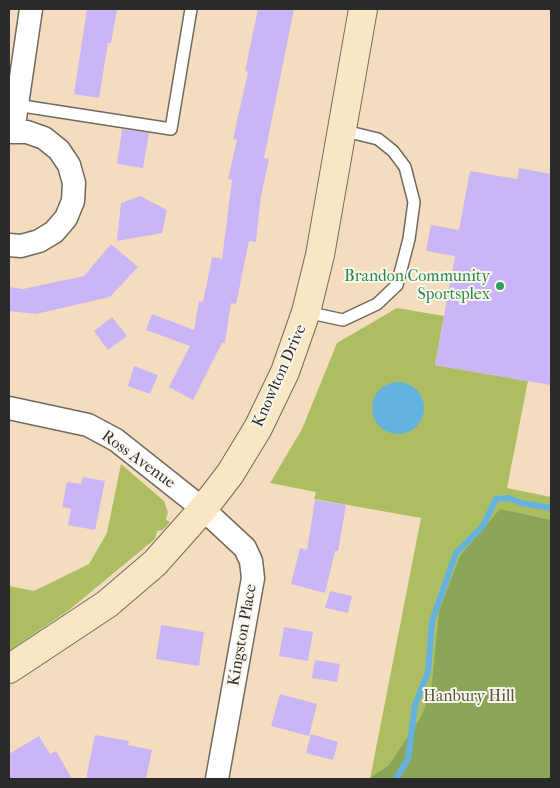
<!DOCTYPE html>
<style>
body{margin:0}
#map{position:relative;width:560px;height:788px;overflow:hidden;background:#f4ddbf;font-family:"IM FELL French Canon",serif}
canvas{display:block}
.frame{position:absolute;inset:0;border:10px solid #2b2b2b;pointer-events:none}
</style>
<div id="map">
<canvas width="560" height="788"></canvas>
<div class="frame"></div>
</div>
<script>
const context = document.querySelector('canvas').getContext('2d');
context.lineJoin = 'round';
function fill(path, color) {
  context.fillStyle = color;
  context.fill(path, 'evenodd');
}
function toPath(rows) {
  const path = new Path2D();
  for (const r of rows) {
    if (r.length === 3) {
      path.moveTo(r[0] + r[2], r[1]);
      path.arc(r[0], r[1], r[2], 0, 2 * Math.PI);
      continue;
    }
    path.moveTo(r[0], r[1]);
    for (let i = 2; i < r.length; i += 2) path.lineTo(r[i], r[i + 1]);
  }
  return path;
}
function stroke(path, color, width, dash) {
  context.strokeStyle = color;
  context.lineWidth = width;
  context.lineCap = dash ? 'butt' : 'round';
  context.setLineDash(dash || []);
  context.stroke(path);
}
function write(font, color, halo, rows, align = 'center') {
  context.font = font + ' "IM FELL French Canon",serif';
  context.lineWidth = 4;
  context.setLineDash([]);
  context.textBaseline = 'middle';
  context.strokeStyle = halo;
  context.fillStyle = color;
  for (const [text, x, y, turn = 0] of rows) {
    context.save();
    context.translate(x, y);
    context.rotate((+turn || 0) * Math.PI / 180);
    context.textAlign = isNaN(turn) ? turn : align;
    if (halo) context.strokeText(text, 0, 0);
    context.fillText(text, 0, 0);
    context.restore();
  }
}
fill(toPath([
 [397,308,444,316,435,365,528,381,507,488,551,497,551,779,370,779,421,518,314,499,316,492,270,483,302,429,337,343],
 [121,464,164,501,168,512,166,520,170,522,163,530,157,531,155,539,69,610,9,651,9,586,34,591,89,564,107,533]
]), '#adbe62');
fill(toPath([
 [500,509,551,520,550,779,369,779,389,765,421,717,431,692,439,611,460,556]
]), '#8aa558');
fill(toPath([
 [398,408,26]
]), '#66b2df');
stroke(toPath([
 [396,779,408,759,415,705,428,672,432,621,456,553,483,526,496,499,509,498,521,503,551,508]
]), '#66b2df', 6);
fill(toPath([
 [87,9,117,9,111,43,108,43,99,98,74,94],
 [258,9,294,9,264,158,269,159,261,196,256,242,249,241,236,304,231,303,225,343,222,343,193,400,169,387,190,346,146,330,152,314,194,330,199,301,203,302,212,257,222,259,232,180,228,179,237,140,233,139,248,72,245,71],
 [122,129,149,133,143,168,117,164],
 [519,168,551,174,551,385,435,365,455,256,426,251,431,225,459,230,470,171,517,179],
 [140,196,167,210,162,233,117,241,121,203],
 [111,244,138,267,110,297,36,314,9,311,9,287,23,289,84,276],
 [112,317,127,336,108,350,94,331],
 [134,366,158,375,150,394,128,386],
 [83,477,105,481,95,530,68,525,71,509,62,507,67,482,81,484],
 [315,500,346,505,338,551,335,551,325,593,291,584,300,548,307,550],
 [330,591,352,596,348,613,325,608],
 [161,625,204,632,199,666,156,659],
 [284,627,313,632,308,661,279,656],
 [315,660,340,664,337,682,312,678],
 [280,694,317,704,309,736,271,726],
 [311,734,338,742,333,760,306,753],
 [95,735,129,741,128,745,152,750,146,779,86,779],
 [39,736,50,754,56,751,72,779,9,779,9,754]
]), '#cab6f6');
const lane = toPath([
 [16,105,171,129,191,9],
 [306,312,343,320,377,304,397,285,409,239,414,202,405,167,393,151,378,139,341,130]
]);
const street = toPath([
 [9,132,27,132,44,138,59,150,69,165,74,183,73,201,66,218,54,232,39,241,21,246,9,245],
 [13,132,31,9],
 [9,408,88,425,116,440,203,509,245,548,251,561,253,578,217,779]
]);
const secondary = toPath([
 [9,669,107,604,155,563,203,509,230,474,258,428,285,372,306,312,320,255,363,9]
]);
stroke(lane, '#71695f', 14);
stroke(street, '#71695f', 25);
stroke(secondary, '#71695f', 30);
stroke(lane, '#fff', 11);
stroke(street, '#fff', 22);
stroke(secondary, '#f9e7c3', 28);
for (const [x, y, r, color] of [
 [500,286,5,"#2e9e5b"]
]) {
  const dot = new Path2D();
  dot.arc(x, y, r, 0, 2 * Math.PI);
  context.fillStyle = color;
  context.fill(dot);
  stroke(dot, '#fbf7ec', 2);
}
write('16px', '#27864d', '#fbf7ec', [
 ["Brandon Community",490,277],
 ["Sportsplex",490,295]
], 'right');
write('16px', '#2b2b2b', '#fbf7ec', [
 ["Knowlton Drive",280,376,-66],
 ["Ross Avenue",138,460,36],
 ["Kingston Place",243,635,-80]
]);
write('16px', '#52573c', '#fbf7ec', [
 ["Hanbury Hill",469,697]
]);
</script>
